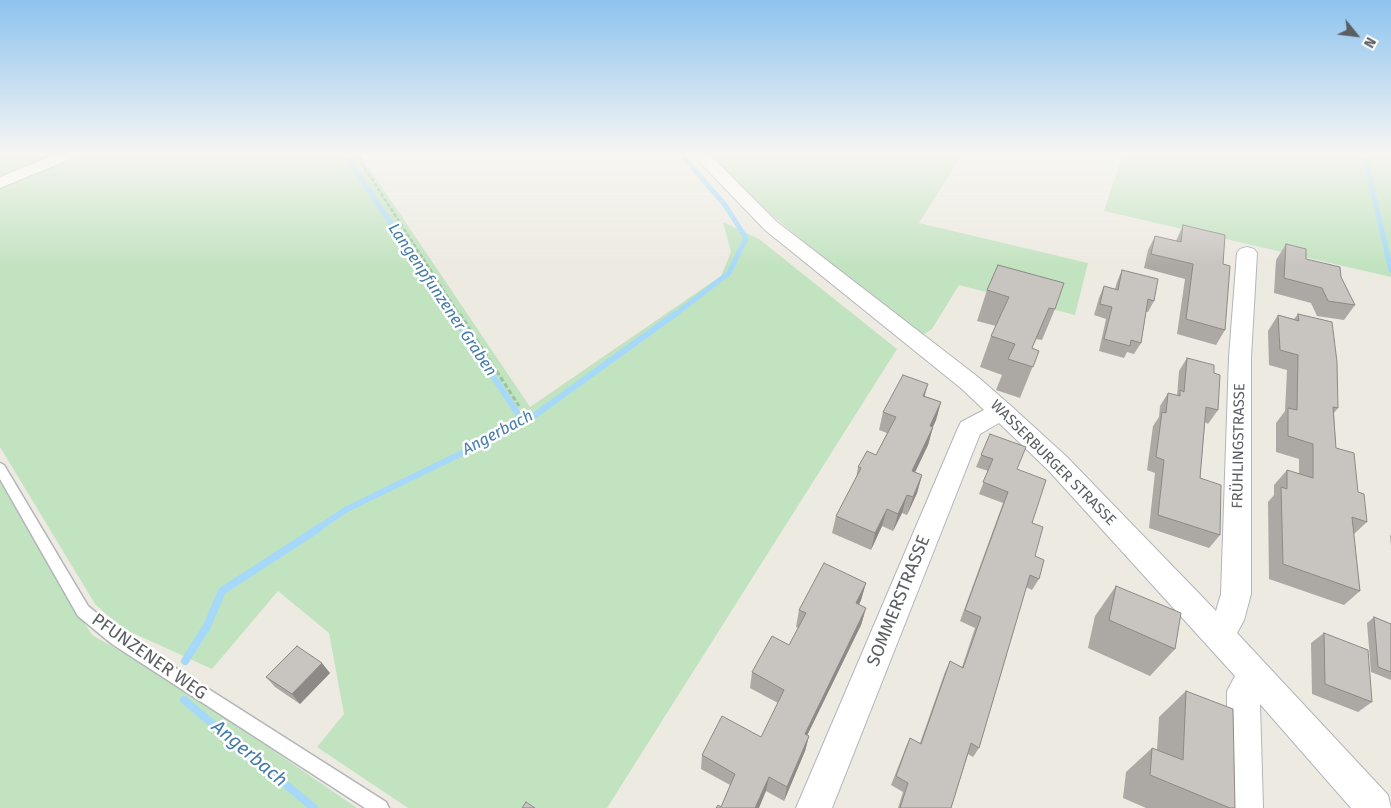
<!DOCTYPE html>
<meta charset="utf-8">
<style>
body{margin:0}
#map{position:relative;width:1391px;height:808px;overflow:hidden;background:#edeae2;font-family:"Fira Sans",sans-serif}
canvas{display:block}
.north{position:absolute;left:1331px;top:10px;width:50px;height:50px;-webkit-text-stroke:4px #fff;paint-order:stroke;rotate:119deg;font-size:14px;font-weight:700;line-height:20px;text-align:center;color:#5b5e62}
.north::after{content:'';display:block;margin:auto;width:18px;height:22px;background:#5b5e62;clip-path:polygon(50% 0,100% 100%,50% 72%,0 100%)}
</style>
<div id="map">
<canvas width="1391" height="808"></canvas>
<div class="north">N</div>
</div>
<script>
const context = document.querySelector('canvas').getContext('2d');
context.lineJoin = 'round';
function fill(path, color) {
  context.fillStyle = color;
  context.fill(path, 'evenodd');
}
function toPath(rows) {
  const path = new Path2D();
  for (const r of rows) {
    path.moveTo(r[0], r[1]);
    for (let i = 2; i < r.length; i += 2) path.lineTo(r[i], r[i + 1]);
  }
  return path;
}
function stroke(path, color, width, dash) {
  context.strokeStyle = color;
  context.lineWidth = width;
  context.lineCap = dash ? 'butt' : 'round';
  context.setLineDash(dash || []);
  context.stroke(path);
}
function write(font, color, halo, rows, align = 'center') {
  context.font = font + ' "Fira Sans",sans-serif';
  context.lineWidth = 5;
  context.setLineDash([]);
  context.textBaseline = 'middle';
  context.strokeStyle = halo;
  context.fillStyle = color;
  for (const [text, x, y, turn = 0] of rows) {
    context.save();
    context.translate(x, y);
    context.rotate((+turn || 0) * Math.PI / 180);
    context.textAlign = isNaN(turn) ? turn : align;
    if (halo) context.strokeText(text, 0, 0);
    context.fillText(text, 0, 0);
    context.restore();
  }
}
fill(toPath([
 [0,153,63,153,0,179],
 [86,153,359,153,530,407,721,276,731,252,723,222,759,239,897,349,607,808,408,808,317,747,344,714,329,633,278,591,212,669,122,628,95,604,0,447,0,188],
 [708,153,963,153,919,223,1088,263,1075,315,959,285,932,329,921,336,821,257,745,192],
 [1123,153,1391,153,1391,277,1104,211],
 [0,482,59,583,92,635,169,679,357,808,0,808]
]), '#c2e3c0');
stroke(toPath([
 [344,153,452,316],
 [1364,153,1391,270],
 [673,316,729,273,746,238,725,205,680,153]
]), '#a6d9f9', 5);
stroke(toPath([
 [452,314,524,423],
 [317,529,347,509,524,423,675,314]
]), '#a6d9f9', 6);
stroke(toPath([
 [185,661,207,626,222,591,319,528],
 [184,700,314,808]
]), '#a6d9f9', 8);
const service = toPath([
 [0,463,4,465,88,606,122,634,386,802,389,808,365,808,112,644,78,616,0,479,0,463]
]);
const minor = toPath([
 [59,153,80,153,78,156,0,188,0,177,59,153],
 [691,153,708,153,777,222,978,377,1010,405,1067,457,1216,611,1221,594,1229,357,1237,253,1240,249,1247,247,1254,249,1257,253,1251,357,1251,594,1244,620,1237,633,1388,795,1391,808,1351,808,1260,704,1263,808,1227,808,1227,691,1235,676,1049,471,999,423,980,434,832,808,796,808,958,428,961,422,984,410,962,389,765,230,691,153]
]);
stroke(service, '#b3b5b9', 3);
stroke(minor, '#b3b5b9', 2);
stroke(toPath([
 [355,153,460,316]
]), '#9ac3a3', 2.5, [4, 2]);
stroke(toPath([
 [460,314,519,406]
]), '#9ac3a3', 3, [5, 2.5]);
fill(service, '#fff');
fill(minor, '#fff');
fill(toPath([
 [1183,225,1223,264,1225,330,1216,345,1177,334,1185,279,1144,268,1148,250,1155,236,1176,241],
 [1286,244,1306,259,1341,277,1355,305,1344,320,1317,316,1311,303,1274,293,1276,260],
 [1122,270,1154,301,1148,312,1146,312,1141,343,1134,354,1127,352,1124,358,1099,351,1106,319,1094,315,1099,298,1104,286,1115,289,1117,282],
 [987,290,1055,309,1042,340,1036,339,1032,348,1039,351,1020,398,996,390,1002,375,980,367,991,336,996,326,977,321],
 [1298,314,1338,408,1334,413,1336,448,1358,492,1367,522,1354,534,1360,591,1344,605,1269,579,1268,502,1274,495,1274,485,1287,470,1299,474,1299,459,1276,452,1276,423,1285,411,1287,370,1269,365,1268,331,1278,315,1294,319],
 [1187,358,1214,373,1218,410,1208,424,1205,422,1200,478,1220,535,1209,548,1149,528,1155,473,1147,470,1153,426,1159,417,1160,406,1168,393,1177,396,1179,371],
 [925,396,941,402,936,420,933,427,928,445,915,472,922,475,917,493,907,515,902,513,893,531,882,526,871,550,832,533,836,516,856,479,858,467,876,455,887,433,879,430,883,412],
 [990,434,1017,469,1032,523,1035,556,1039,579,1032,590,1026,587,979,748,973,757,968,754,951,808,898,808,903,792,891,785,906,747,910,738,920,743,945,672,950,661,962,667,975,628,960,621,1003,503,979,494,988,471,976,467],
 [1391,534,1391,546,1390,536],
 [866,583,861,600,859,605,866,608,861,625,807,735,809,736,805,751,784,801,766,791,721,807,730,785,701,769,702,755,761,737,778,703,750,688,752,672,789,645,798,628,796,627,799,610],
 [1116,586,1175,649,1150,676,1088,648,1095,616],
 [1374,617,1391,624,1391,680,1371,672,1367,623],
 [1324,633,1372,702,1358,712,1312,694,1311,643],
 [330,673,300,704,275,687,266,677],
 [1186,691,1235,808,1146,808,1123,798,1126,772,1152,748,1157,750,1159,717]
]), '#aca9a5');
fill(toPath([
 [928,384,923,402,923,396],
 [941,402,936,420,925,444,930,426],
 [933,427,928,445,907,489,912,471],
 [922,475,917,493,907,515,913,497],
 [907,495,902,513,893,531,898,514],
 [887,509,882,526,871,550,875,533],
 [866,583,861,600,851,620,856,603],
 [866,608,861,625,801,748,805,734],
 [322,663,330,673,300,704,292,694],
 [809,736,805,751,784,801,787,787],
 [769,777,766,791,759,808,755,808]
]), '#8c8986');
const building = toPath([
 [1183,225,1225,235,1223,264,1230,266,1225,330,1186,319,1193,264,1151,254,1155,236,1181,242,1183,225],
 [1286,244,1306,249,1306,259,1340,267,1341,277,1355,305,1328,301,1322,288,1284,278,1286,244],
 [998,265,1064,283,1055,309,1049,308,1032,348,1039,351,1033,367,1008,359,1015,344,991,336,1009,297,987,290,998,265],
 [1122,270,1158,279,1154,301,1148,299,1141,343,1131,340,1130,346,1104,339,1112,307,1100,304,1104,286,1118,290,1122,270],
 [1298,314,1332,322,1337,362,1338,408,1333,407,1336,448,1354,453,1358,492,1364,494,1367,522,1352,517,1360,591,1283,564,1281,487,1287,489,1287,470,1313,478,1313,444,1288,436,1288,408,1297,410,1298,355,1280,350,1278,315,1299,321,1298,314],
 [1187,358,1214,365,1214,373,1220,375,1218,410,1206,407,1200,478,1221,485,1220,535,1158,515,1164,460,1156,457,1162,412,1166,413,1168,393,1180,396,1180,390,1184,392,1187,358],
 [903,375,928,384,923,396,941,402,930,426,933,427,912,471,922,475,913,497,907,495,898,514,887,509,875,533,836,516,861,468,858,467,867,451,876,455,896,417,883,412,903,375],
 [990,434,1026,447,1017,469,1046,480,1032,523,1043,527,1035,556,1044,560,1039,579,1030,575,979,748,971,743,951,808,900,808,908,783,896,776,910,738,921,744,950,661,963,668,981,617,965,610,1008,492,983,482,993,459,981,455,990,434],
 [824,563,866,583,856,603,866,608,805,734,809,736,787,787,769,777,755,808,716,808,718,805,721,807,735,774,702,755,722,716,761,737,784,690,752,672,772,636,789,645,806,613,799,610,824,563],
 [1116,586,1181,613,1175,649,1109,620,1116,586],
 [1374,617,1391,624,1391,672,1378,667,1374,617],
 [1324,633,1368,650,1372,702,1325,684,1324,633],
 [297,646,322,663,292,694,266,677,297,646],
 [1186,691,1233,709,1235,808,1230,808,1150,775,1152,748,1183,760,1186,691],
 [526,802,535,808,522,808,526,802]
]);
fill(building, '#c8c4c0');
stroke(building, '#8c8986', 1);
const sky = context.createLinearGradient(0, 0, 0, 266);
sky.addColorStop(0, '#8dc3ef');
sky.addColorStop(0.58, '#f7f6f2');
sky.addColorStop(1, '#f7f6f200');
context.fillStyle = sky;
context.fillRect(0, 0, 1391, 266);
write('15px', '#5b5e62', '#fff', [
 ["FRÜHLINGSTRASSE",1239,446,-89],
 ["WASSERBURGER STRASSE",1053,463,45]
]);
write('italic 16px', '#447baa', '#fff', [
 ["Langenpfunzener Graben",442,300,56],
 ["Angerbach",498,433,-28]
]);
write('18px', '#5b5e62', '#fff', [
 ["SOMMERSTRASSE",899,601,-68],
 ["PFUNZENER WEG",149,657,35]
]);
write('italic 19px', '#447baa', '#fff', [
 ["Angerbach",249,754,40]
]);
</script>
